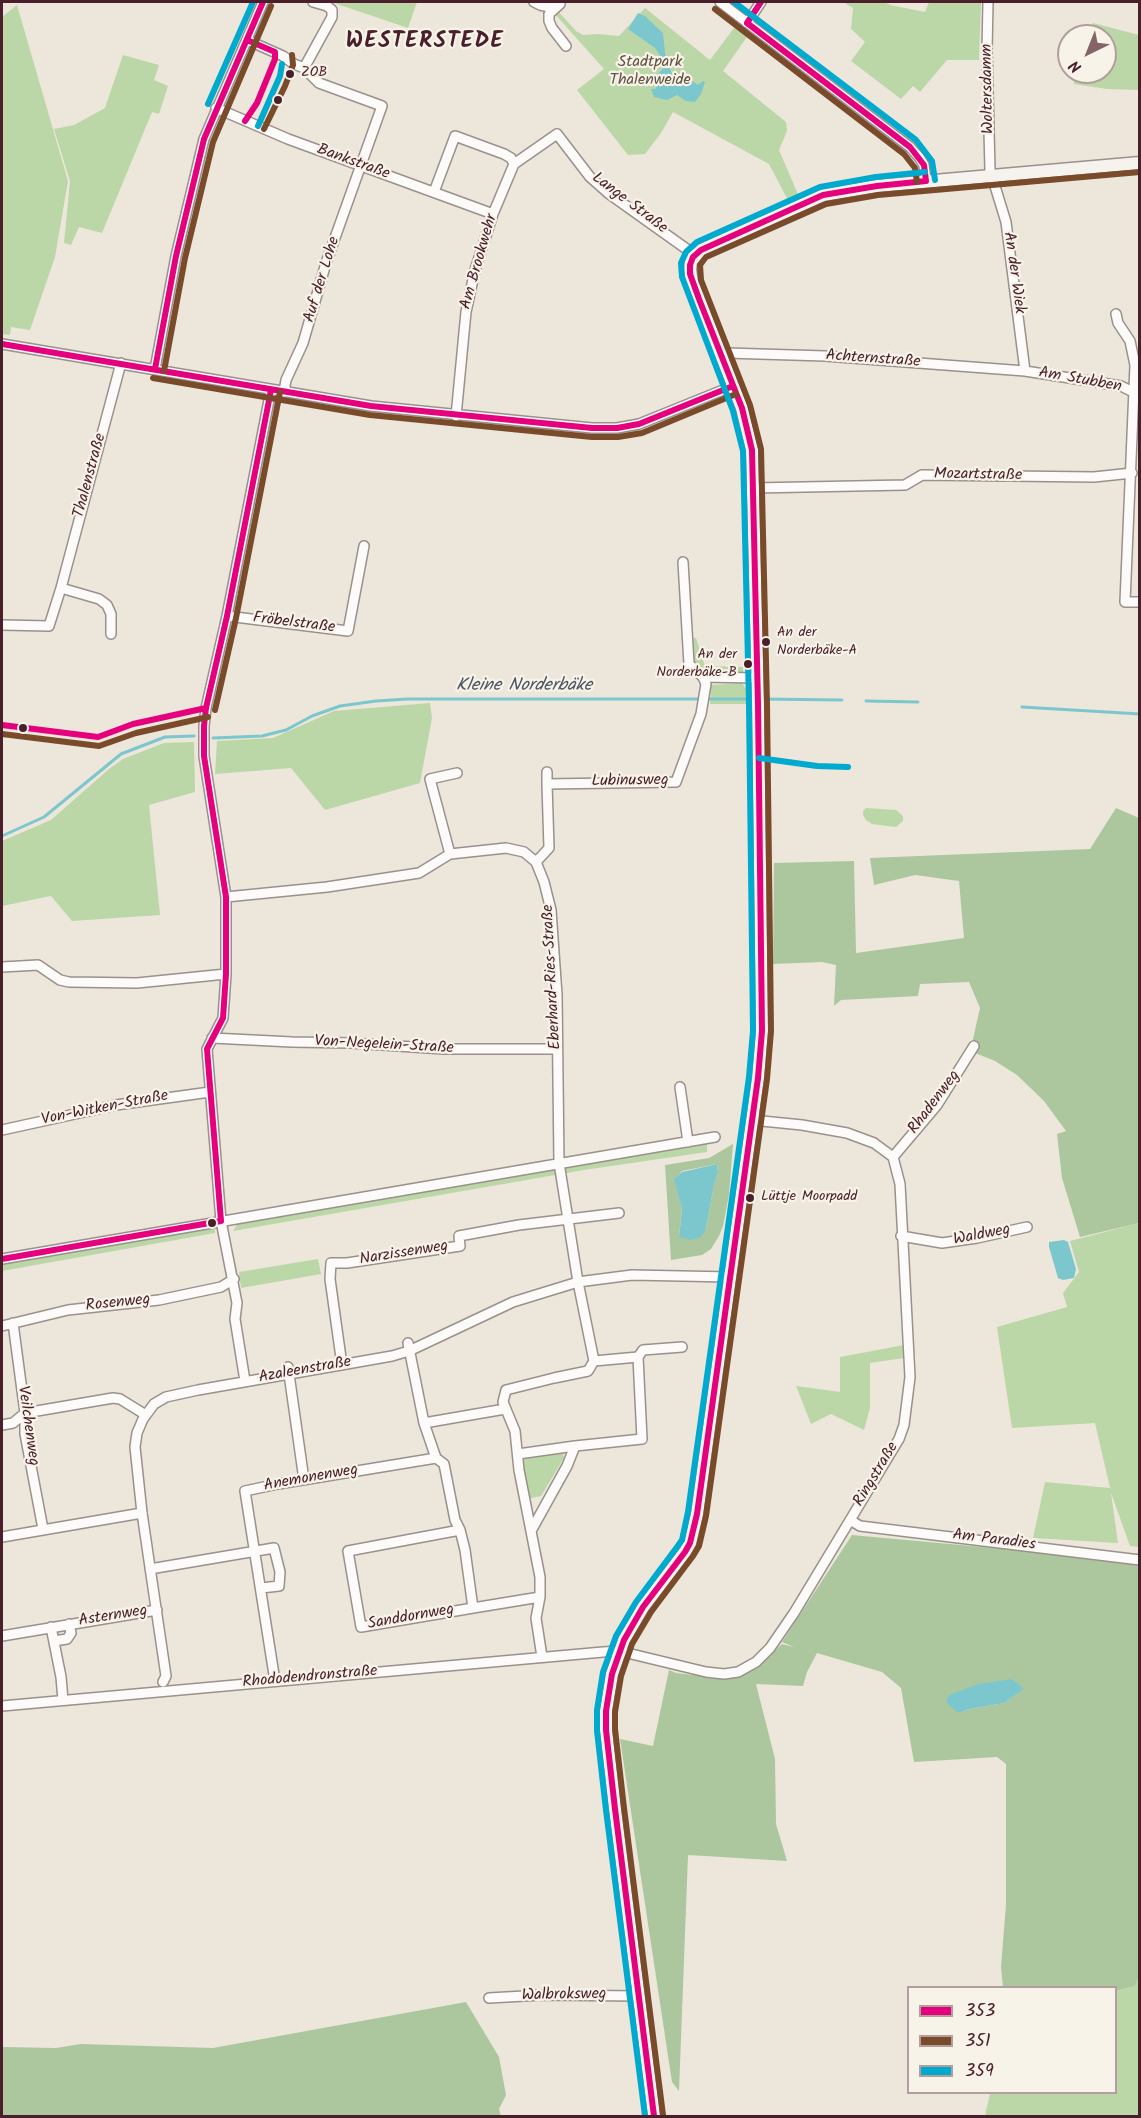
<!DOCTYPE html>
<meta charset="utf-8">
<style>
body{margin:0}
#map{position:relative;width:1141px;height:2118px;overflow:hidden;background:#ece6db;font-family:Kalam,sans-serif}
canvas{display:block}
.frame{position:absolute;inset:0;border:3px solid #4a1f2b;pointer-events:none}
.legend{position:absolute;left:907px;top:1986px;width:210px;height:108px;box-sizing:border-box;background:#f7f3e8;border:2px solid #b29e9c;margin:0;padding:8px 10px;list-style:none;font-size:18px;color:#4a1f2b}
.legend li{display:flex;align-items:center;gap:12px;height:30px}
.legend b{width:30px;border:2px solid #b29e9c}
.north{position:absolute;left:1057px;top:24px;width:60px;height:60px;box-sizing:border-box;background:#f7f3e8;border:2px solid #b29e9c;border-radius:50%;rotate:223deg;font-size:16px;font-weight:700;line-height:24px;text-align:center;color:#4a1f2b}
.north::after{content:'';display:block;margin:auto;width:21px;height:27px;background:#836569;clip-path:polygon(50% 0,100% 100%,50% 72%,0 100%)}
</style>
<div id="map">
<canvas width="1141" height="2118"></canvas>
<div class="frame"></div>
<ul class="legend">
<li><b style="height:8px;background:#e5007d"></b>353</li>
<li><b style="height:8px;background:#7a4b2a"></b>351</li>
<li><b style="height:8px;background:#00a9ce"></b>359</li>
</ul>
<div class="north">N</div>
</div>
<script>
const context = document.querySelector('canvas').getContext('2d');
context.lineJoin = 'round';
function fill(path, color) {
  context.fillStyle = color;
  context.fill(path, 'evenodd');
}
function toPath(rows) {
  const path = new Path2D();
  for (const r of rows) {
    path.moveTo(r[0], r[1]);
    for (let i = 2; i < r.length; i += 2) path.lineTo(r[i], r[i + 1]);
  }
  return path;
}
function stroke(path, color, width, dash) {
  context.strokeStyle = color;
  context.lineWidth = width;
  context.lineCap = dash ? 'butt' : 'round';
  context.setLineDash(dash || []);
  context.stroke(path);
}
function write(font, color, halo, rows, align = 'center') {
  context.font = font + ' Kalam,sans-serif';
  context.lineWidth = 4.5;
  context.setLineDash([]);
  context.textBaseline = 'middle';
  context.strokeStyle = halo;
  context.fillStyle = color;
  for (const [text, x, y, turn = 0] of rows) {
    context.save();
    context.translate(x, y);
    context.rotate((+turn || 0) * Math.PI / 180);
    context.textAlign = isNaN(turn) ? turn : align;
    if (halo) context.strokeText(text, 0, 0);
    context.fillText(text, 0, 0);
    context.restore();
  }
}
fill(toPath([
 [331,2,417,2,408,28],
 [846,2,885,2,890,5,925,12,929,2,981,2,979,60,947,60,920,92,913,86,901,99,851,61,865,42,851,29,853,8,845,3],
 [17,5,68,181,55,257,30,330,11,327,10,335,2,334,2,17],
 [645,8,710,60,737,24,749,34,723,71,786,122,787,131,779,150,800,199,790,204,769,164,673,112,661,133,645,154,628,155,577,90,604,69,554,13,557,10,576,31,583,35,598,34,619,36],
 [1093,23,1139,35,1139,90,1107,89,1074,84,1073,72,1105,72,1105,36,1086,36],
 [123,55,159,65,154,80,168,86,159,114,152,112,102,233,79,227,71,245,64,243,70,181,54,129,74,125,105,108],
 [692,638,696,638,705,666,743,667,743,675,704,673,693,662],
 [742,683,747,691,746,704,710,704,711,685],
 [430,703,432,718,420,783,325,810,291,768,215,774,217,741,273,738,334,711],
 [194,742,195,792,149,805,160,915,72,921,51,896,2,906,2,841,51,820,109,769,123,759,164,743],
 [866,808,896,810,903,816,903,821,896,827,872,824,866,820,863,815,863,811],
 [707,1141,707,1152,584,1170,233,1231,238,1223],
 [1139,1223,1139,1547,1130,1546,1111,1493,1118,1543,1033,1538,1045,1482,1110,1488,1095,1423,1012,1428,997,1327,1067,1307,1063,1293,1079,1272,1070,1241],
 [215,1227,215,1233,2,1271,2,1263],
 [318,1259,321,1274,241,1288,239,1272],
 [904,1345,904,1358,870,1363,870,1408,864,1430,831,1414,811,1424,796,1386,840,1392,840,1357],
 [562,1451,564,1458,541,1496,528,1499,521,1459],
 [1139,1973,1139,2116,985,2116,990,2093,1116,2092,1116,1991,1135,1986]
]), '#bcd7a7');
fill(toPath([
 [1116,808,1139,818,1139,1223,1080,1237,1062,1178,1057,1134,1066,1131,1044,1101,1017,1075,995,1061,975,1053,973,1039,980,1008,969,982,920,984,918,996,841,1000,834,1006,836,965,822,962,773,964,774,863,854,861,856,953,964,938,959,881,915,875,874,885,870,858,1090,849],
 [733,1144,729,1195,723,1226,719,1236,711,1249,702,1255,671,1260,665,1165,709,1158],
 [717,1164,718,1173,714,1185,706,1229,679,1237,682,1209,675,1179,682,1171],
 [852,1535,1113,1559,1139,1565,1140,1973,1135,1986,1116,1991,1116,1988,1003,1987,1001,1967,1006,1904,1006,1764,997,1757,914,1762,901,1688,882,1672,817,1653,807,1672,803,1686,756,1684,775,1759,776,1824,787,1861,688,1855,679,2091,672,2082,620,1739,653,1746,669,1670,676,1673,729,1679,745,1674,761,1664,782,1644,794,1647,782,1642],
 [1013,1679,1023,1689,1004,1703,970,1709,958,1713],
 [466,2002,499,2057,506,2095,499,2109,501,2116,2,2116,2,2047,56,2048,81,2044,213,2048]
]), '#acc79e');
fill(toPath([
 [638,13,645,16,663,33,665,53,671,72,678,79,692,81,698,85,703,81,705,82,701,94,695,102,686,101,677,95,667,100,654,97,651,89,655,89,658,85,657,80,654,78,662,70,663,64,661,57,655,48,628,29],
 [717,1164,718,1173,714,1185,706,1229,701,1237,690,1240,679,1237,682,1209,674,1179,682,1172],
 [1064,1240,1068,1242,1076,1269,1074,1278,1063,1280,1058,1278,1049,1247,1049,1242],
 [1013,1679,1024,1689,1004,1703,970,1709,958,1713,946,1702,949,1695,978,1684]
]), '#7cc7cd');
stroke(toPath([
 [760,699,842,700],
 [866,701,918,702],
 [1022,707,1140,714],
 [213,738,262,736,286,730,312,716,340,706,376,701,407,699,754,699],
 [2,836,44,817,121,754,165,737,194,736]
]), '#7cc7cd', 3);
const street = toPath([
 [534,2,540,5,550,7,557,4],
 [720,2,910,147,919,157,924,165,926,181],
 [988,2,987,52,990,170,1006,222,1025,371],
 [560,4,549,14,549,21,552,28,566,46],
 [747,23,761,2],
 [247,40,283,56,294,64,304,68,319,83,382,106,326,263,303,343,286,380,284,392],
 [304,68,332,17,332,10,327,6,313,2],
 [216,108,288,139,493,214],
 [434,192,455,136,504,154,511,158,514,164],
 [1116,314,1118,323,1130,341,1135,365,1125,602,1140,602],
 [2,344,371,406,592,428,617,428,639,424,733,386],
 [720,355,727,353,825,356,1025,371,1121,386,1135,393,1140,393],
 [155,369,176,256,204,139,263,2],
 [456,416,466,312,475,270,493,214,514,164,557,134,590,177,608,193,695,255],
 [754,488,905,485,922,475,1094,477,1132,473],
 [683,562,689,664,703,677,758,678],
 [61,588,99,599,107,605,111,614,111,634],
 [227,616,348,631,364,546],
 [2,625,49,626,61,588,121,363],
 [547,784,547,772],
 [450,854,430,779,457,773],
 [536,862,549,848,547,784,676,782,701,714,706,684,703,677],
 [226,897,327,887,419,873,450,854,506,848,524,852,536,862,544,882,551,910,557,995,559,1163,578,1282,594,1361,638,1357,642,1439,575,1446,567,1466,531,1531],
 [2,967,38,965,60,980,69,982,137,983,226,974],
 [212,1038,292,1042,351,1043,444,1049,557,1049],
 [680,1087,688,1142],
 [2,1130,116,1105,210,1092],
 [893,1157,937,1105,974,1046],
 [901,1236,942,1243,977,1238,1027,1227],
 [2,1259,715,1137],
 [13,1323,25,1413,25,1434,43,1529],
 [2,1326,68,1310,159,1300,221,1287,234,1279],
 [408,1343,424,1423,436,1458,444,1464,455,1520,460,1530,348,1551,361,1627,473,1608,465,1550,460,1530],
 [638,1357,643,1350,682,1347],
 [342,1365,330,1279,331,1263,347,1263,460,1246,459,1236,519,1225,619,1213],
 [288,1367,304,1480],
 [245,1381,235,1319,237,1303,221,1221,207,1049,223,1018,226,974,226,897,204,756,204,726,206,708,227,616,271,390],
 [424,1423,505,1409],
 [2,1425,13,1423,25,1413,113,1398,120,1399,146,1415],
 [518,1454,575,1446],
 [850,1520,860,1526,1140,1560],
 [2,1537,142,1513],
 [150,1569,274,1548,280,1572,279,1586,261,1588],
 [473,1608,540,1597],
 [51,1627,61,1677,63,1700],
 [2,1636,157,1610],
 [54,1641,67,1639,71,1633,69,1624],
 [542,1657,536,1618,540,1597,540,1577,519,1470,515,1431,503,1402,506,1390,554,1378,588,1371,594,1361],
 [275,1681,245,1491,278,1484,436,1458],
 [163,1682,166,1676,142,1513,135,1447,137,1433,143,1419,154,1404,166,1397,198,1390,392,1356,409,1351,513,1302,578,1282,632,1275,730,1277],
 [2,1706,603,1652,619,1651,706,1672,724,1674,738,1672,756,1662,770,1648,794,1613,899,1439,904,1425,910,1377,900,1184,893,1157,874,1143,847,1133,802,1125,752,1120],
 [489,1998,542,1995,639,1996]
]);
const secondary = toPath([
 [654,2116,615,1809,606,1730,606,1711,612,1674,624,1640,643,1607,685,1552,690,1543,697,1514,758,1078,762,1031,758,704,752,450,742,408,692,282,690,270,691,261,701,250,823,195,877,186,1140,163]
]);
stroke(street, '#9a908c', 12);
stroke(secondary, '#9a908c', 15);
stroke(street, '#fcfbfa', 9);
stroke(secondary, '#f6f3ef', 12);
stroke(toPath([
 [245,121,257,103,275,59,275,52,247,40],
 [2,344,371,406,592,428,617,428,639,424,733,386],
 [155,369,176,256,204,139,263,2],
 [2,725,98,737,133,724,206,708],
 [221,1221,207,1049,223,1018,226,974,226,897,204,756,204,726,206,708,227,616,271,390],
 [2,1259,221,1221],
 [654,2116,615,1809,606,1730,606,1711,612,1674,624,1640,643,1607,685,1552,690,1543,697,1514,758,1078,762,1031,758,704,752,450,742,408,699,299,690,274,690,265,693,257,701,250,823,195,877,186,926,181,924,165,910,147,747,23,761,2]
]), '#e5007d', 6);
stroke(toPath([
 [715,9,904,154,915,168,917,182],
 [264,129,285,86,293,65,292,55],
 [164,371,185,258,213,142,271,6],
 [153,378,370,415,592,437,618,437,642,433,736,394],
 [215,710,236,618,280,392],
 [2,734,99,746,136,733,208,717],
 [663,2115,624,1808,615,1729,615,1712,621,1676,632,1644,651,1612,693,1556,699,1546,706,1516,767,1079,771,1031,767,704,761,449,750,405,701,280,700,265,706,257,826,204,878,195,1140,172]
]), '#7a4b2a', 6);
stroke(toPath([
 [734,2,916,140,932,161,935,180],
 [208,104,253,2],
 [258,126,280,76,282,64],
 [759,758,817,766,848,767],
 [645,2116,606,1810,597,1731,597,1710,603,1672,616,1636,636,1602,677,1547,682,1540,688,1512,749,1077,753,1031,749,704,743,451,733,411,682,277,681,263,686,252,697,242,820,187,876,177,925,172]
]), '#00a9ce', 6);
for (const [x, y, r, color] of [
 [290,74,5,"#4a1f2b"],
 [278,100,5,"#4a1f2b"],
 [766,642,5,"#4a1f2b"],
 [748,664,5,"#4a1f2b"],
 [23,728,5,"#4a1f2b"],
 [750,1198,5,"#4a1f2b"],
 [212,1223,5,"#4a1f2b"]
]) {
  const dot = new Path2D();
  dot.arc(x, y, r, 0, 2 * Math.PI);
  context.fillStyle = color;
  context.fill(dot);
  stroke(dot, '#f7f3e8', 2);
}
write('14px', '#4a1f2b', '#f7f3e8', [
 ["ZOB",301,74],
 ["An der",777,634],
 ["Norderbäke-A",777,652],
 ["An der",737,656,"right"],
 ["Norderbäke-B",737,674,"right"],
 ["Lüttje Moorpadd",761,1198]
], 'left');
write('16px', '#605243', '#f7f3e8', [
 ["Stadtpark",650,63],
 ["Thalenweide",650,81]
]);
write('16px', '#4a1f2b', '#f7f3e8', [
 ["Woltersdamm",989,89,-91],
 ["Bankstraße",353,163,20],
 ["Lange Straße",629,204,37],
 ["Am Brookwehr",480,262,-74],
 ["An der Wiek",1013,273,82],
 ["Auf der Lohe",323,280,-73],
 ["Achternstraße",873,360,4],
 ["Am Stubben",1080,381,10],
 ["Thalenstraße",91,476,-75],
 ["Mozartstraße",978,476,1],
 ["Fröbelstraße",294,624,7],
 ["Lubinusweg",630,782,-1],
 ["Eberhard-Ries-Straße",553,977,-93],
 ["Von-Negelein-Straße",384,1046,3],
 ["Rhadenweg",935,1103,-53],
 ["Von-Witken-Straße",105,1109,-11],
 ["Waldweg",982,1236,-11],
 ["Narzissenweg",404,1254,-9],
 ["Rosenweg",118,1304,-6],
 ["Azaleenstraße",305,1371,-10],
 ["Veilchenweg",27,1426,82],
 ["Ringstraße",877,1475,-59],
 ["Anemonenweg",311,1479,-10],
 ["Am Paradies",994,1541,7],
 ["Asternweg",113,1617,-9],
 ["Sanddornweg",411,1618,-10],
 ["Rhododendronstraße",310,1678,-5],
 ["Walbroksweg",564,1996,-1]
]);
write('italic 18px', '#4b5562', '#f7f3e8', [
 ["Kleine Norderbäke",524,687]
]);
context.letterSpacing = '1.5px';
write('bold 22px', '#4a1f2b', '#f7f3e8', [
 ["WESTERSTEDE",425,43]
]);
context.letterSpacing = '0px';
</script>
